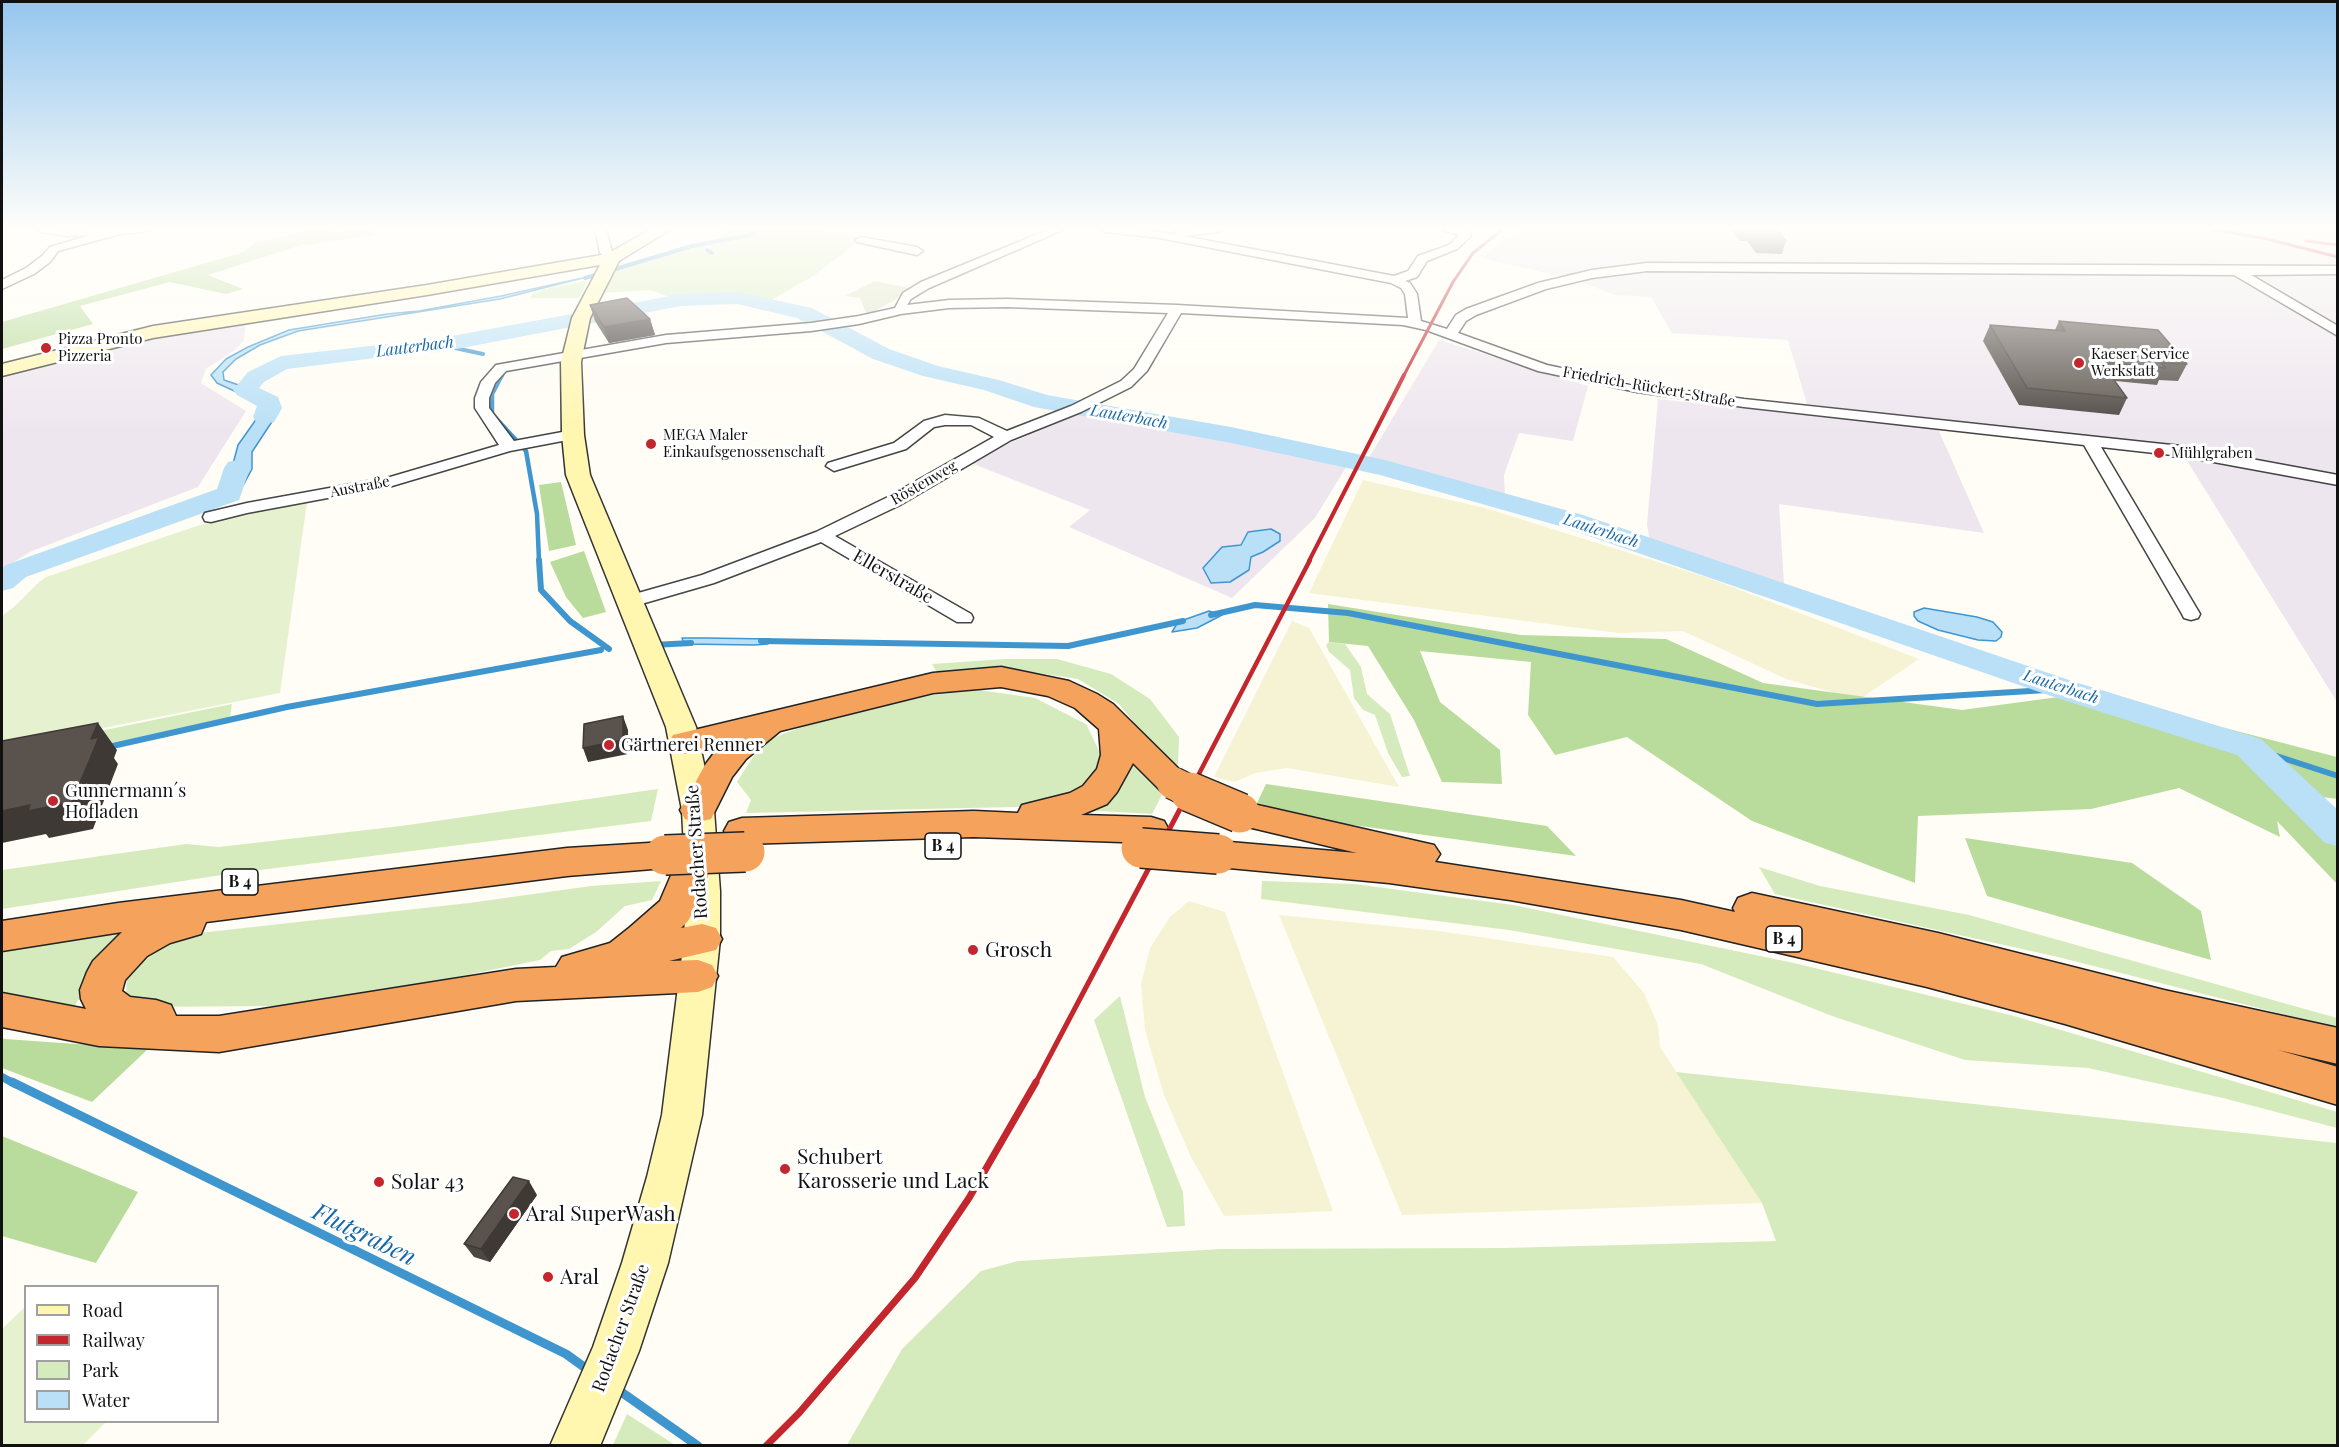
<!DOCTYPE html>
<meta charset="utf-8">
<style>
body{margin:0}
#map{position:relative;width:2339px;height:1447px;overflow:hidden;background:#fffdf5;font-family:"Playfair Display",serif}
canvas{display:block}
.frame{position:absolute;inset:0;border:3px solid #111;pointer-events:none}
.legend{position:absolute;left:24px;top:1285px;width:195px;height:138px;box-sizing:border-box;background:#fff;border:2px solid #a0a0a0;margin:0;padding:8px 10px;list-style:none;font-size:18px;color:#111}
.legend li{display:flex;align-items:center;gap:12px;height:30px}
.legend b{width:30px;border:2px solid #a0a0a0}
</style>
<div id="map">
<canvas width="2339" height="1447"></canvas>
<div class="frame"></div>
<ul class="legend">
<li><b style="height:8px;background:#fff6b0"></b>Road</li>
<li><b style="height:8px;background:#c4262e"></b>Railway</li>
<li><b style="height:16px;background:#d5ebbd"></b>Park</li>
<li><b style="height:16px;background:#b9e0f7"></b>Water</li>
</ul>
</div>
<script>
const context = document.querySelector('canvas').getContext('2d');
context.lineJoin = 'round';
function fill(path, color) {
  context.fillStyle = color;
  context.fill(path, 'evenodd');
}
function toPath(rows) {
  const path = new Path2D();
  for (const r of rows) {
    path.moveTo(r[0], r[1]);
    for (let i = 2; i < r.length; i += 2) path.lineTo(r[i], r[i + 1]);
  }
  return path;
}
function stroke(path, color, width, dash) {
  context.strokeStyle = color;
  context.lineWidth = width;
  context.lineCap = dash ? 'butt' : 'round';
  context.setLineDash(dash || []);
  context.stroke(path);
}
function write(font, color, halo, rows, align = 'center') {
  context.font = font + ' "Playfair Display",serif';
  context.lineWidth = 6;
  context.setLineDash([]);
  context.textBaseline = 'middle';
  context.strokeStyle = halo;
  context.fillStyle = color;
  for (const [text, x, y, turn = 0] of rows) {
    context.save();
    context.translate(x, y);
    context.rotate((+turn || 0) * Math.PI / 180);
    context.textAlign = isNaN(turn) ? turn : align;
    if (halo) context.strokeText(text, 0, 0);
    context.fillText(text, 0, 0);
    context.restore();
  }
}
fill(toPath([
 [1524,229,2337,229,2337,702,2181,451,1807,404,1788,340,1672,333,1651,297,1615,295,1576,280,1482,258,1503,240],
 [246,318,244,340,235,350,206,369,201,383,246,411,198,487,32,551,2,569,2,372,42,360],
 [1439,340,1588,386,1573,441,1519,433,1504,475,1505,497,1367,461],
 [1658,399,1938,429,1984,533,1779,504,1784,584,1650,541,1647,525],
 [1097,406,1170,419,1351,459,1315,518,1232,598,1069,527,1090,510,971,463,1003,446]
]), '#eee6ef');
fill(toPath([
 [1363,480,1485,508,1709,578,1919,659,1863,697,1835,693,1786,679,1683,631,1618,633,1309,593],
 [1292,621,1309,628,1399,787,1287,768,1256,773,1234,782,1214,777],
 [1189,901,1225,912,1333,1211,1224,1216,1191,1157,1164,1095,1145,1030,1141,984,1150,948,1170,917],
 [1279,915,1439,931,1613,957,1644,993,1658,1025,1660,1047,1762,1203,1402,1215]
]), '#f6f3d4');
fill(toPath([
 [727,229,812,229,862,236,861,240,813,276,768,302,734,295,675,299,650,290,602,293,615,267,678,251,695,244,707,248],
 [588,280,579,298,531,298,532,294,549,288],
 [1329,642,1345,644,1361,667,1367,694,1390,714,1410,776,1402,777,1388,753,1375,715,1363,710,1354,698,1350,670,1329,652,1326,645],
 [1005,659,1057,659,1111,674,1150,699,1179,737,1178,766,1154,748,1119,704,1078,679,1005,668,976,668,938,674,932,664],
 [979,690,1035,698,1086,724,1103,759,1090,790,1058,806,746,813,751,800,737,782,753,757,770,739,802,727,874,708,931,695],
 [232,704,230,717,2,767,2,751],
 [1131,758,1166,787,1152,814,1083,810],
 [658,789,651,821,228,874,2,909,2,870,186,844,219,847,401,826],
 [1759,867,1820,886,1969,915,2337,1018,2337,1028,2058,957,1775,894],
 [661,881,652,900,625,906,596,932,569,949,551,951,540,960,433,982,278,1006,131,1007,126,995,127,974,157,948,199,933,469,903,591,886],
 [1262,881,1354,884,1513,905,1794,963,2014,1016,2337,1112,2337,1128,2223,1098,2088,1068,1965,1060,1832,1016,1701,964,1509,930,1261,899],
 [138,927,97,969,74,1007,2,993,2,944],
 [1120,996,1145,1097,1183,1192,1185,1226,1167,1227,1094,1020],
 [1676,1072,2337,1143,2337,1445,847,1445,902,1349,981,1271,1018,1261,1221,1249,1504,1248,1776,1241,1762,1203],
 [627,1414,675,1445,613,1445]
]), '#d5ebbd');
fill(toPath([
 [314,229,338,232,352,229,368,229,376,235,298,246,208,275,243,289,226,294,170,282,80,306,93,324,2,349,2,322,244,252,255,243],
 [561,482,576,545,549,551,539,485],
 [584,551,606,612,583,618,566,597,550,562],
 [1328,604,1521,635,1666,639,1763,683,1962,710,2103,691,2198,721,2337,757,2337,799,2308,795,2337,834,2337,884,2277,821,2280,837,2179,788,2091,809,1918,816,1915,883,1752,821,1627,737,1555,755,1528,715,1531,662,1420,651,1440,702,1500,750,1502,784,1442,782,1414,720,1368,646,1329,642],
 [1266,784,1547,826,1576,856,1317,820,1257,803],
 [1965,838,2132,863,2201,911,2211,960,1987,896],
 [2,1038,5,1039,148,1049,92,1102,2,1068],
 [2,1136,138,1192,96,1263,2,1236]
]), '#b9dc9c');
fill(toPath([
 [875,281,914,289,873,312,866,313,860,298,845,296]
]), '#d9e3c4');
fill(toPath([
 [307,502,280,693,2,748,2,616,15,606,39,582,46,577,197,526,251,511],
 [25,1307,26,1422,106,1422,83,1445,2,1445,2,1329]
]), '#e6f2cf');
const water = toPath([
 [591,276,500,299,298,331,260,345,236,359,223,372,224,380,262,393,276,403,279,411,252,452,252,469,239,493,220,504,207,500,224,487,230,475,238,445,262,411,260,403,217,383,211,375,226,359,248,347,289,330,387,314,419,311,501,296,591,276],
 [1271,529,1280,534,1280,541,1263,552,1251,557,1249,570,1230,582,1211,583,1203,568,1222,547,1241,545,1248,532,1271,529],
 [1924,608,1977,617,1993,622,2002,632,2001,637,1996,641,1978,640,1938,630,1918,621,1914,616,1914,612,1924,608],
 [1209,611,1222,615,1197,628,1172,632,1178,622,1209,611],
 [682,638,706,638,770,639,768,644,754,645,684,644,682,638]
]);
fill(water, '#b9e0f7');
stroke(water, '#3f96cf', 1.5);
stroke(toPath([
 [707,250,712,253],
 [585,278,692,246,750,235,760,229],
 [441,345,483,354],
 [501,377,509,363]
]), '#3f96cf', 4);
stroke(toPath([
 [502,375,492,394,492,414,526,451,537,514,539,561]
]), '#3f96cf', 4.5);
stroke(toPath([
 [539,560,541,590,570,621,609,649],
 [1211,615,1255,605,1348,613,1817,704,2063,689],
 [761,641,1068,646,1183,621],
 [653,645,691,643],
 [108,747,287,707,601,650],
 [2249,747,2338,776]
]), '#3f96cf', 6);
stroke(toPath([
 [2,1077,15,1084]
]), '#3f96cf', 8);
stroke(toPath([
 [12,1082,566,1354,591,1372],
 [617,1389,698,1446]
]), '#3f96cf', 9);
fill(toPath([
 [737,292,812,308,889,349,938,366,999,380,1047,395,1231,427,1385,460,1583,515,2075,682,2261,739,2338,810,2338,846,2325,843,2237,755,2051,696,1563,527,1380,475,1231,443,1034,407,984,390,923,376,873,359,797,318,737,304,681,306,441,352,416,353,287,369,264,382,259,388,278,397,282,408,274,422,265,424,256,422,253,417,257,406,237,395,233,390,248,372,281,356,441,338,681,294,737,292],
 [237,460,246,462,250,468,239,500,26,577,13,588,2,591,2,568,6,565,217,489,224,468,228,462,237,460]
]), '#b9e0f7');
const street = toPath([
 [35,229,67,230,149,229,143,232,120,234,58,251,50,262,34,274,2,289,2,280,26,268,42,256,50,247,90,235,67,236,41,232,35,229],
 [595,229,606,229,612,252,618,258,616,261,608,261,600,253,595,229],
 [1050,229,1065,229,929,288,911,299,907,305,949,300,1007,299,1177,305,1408,318,1405,294,1401,288,1391,283,1160,238,1105,232,1100,229,1133,229,1175,234,1176,231,1180,230,1223,229,1218,232,1184,236,1394,276,1408,271,1418,256,1449,245,1459,235,1445,231,1444,229,1469,230,1471,236,1457,249,1427,261,1417,277,1405,281,1410,283,1417,294,1421,321,1447,329,1456,315,1466,309,1538,283,1592,270,1647,263,2338,266,2338,274,2251,275,2338,326,2338,336,2234,275,1647,271,1592,278,1546,289,1476,315,1466,321,1458,333,1547,365,1637,384,1744,399,2181,446,2338,475,2338,485,2181,456,2101,447,2200,614,2198,618,2191,620,2184,618,2182,614,2084,445,1744,407,1637,392,1538,371,1426,330,1403,325,1181,313,1147,371,1131,387,1081,412,1011,440,900,505,835,536,971,614,973,618,971,622,957,622,821,542,714,583,631,607,624,605,622,601,624,597,702,575,816,532,888,497,994,437,971,425,945,425,934,427,906,449,834,471,826,466,828,463,894,443,924,421,945,415,979,418,1007,431,1071,406,1121,381,1134,369,1168,313,1007,307,949,308,901,314,859,324,811,331,666,343,506,371,495,383,489,398,489,408,514,441,573,430,578,432,581,435,578,438,510,451,392,486,247,513,211,522,205,521,203,517,205,513,247,503,390,477,499,445,475,408,475,398,481,382,496,365,666,335,811,323,859,316,895,308,903,293,921,282,1050,229],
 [861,237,917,247,923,251,917,255,857,242,855,240,861,237]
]);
const secondary = toPath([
 [651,229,671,229,619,261,590,318,581,362,584,435,590,475,696,727,714,810,720,891,720,939,702,1115,668,1263,639,1351,600,1446,550,1446,593,1347,622,1263,647,1177,662,1115,684,939,686,891,682,810,666,727,566,475,562,435,561,362,572,318,600,265,427,295,153,338,2,376,2,364,153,326,427,285,607,254,651,229]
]);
const highway = toPath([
 [1001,667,1069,681,1097,694,1113,704,1185,775,1190,783,1185,791,1173,795,1161,791,1133,763,1117,792,1107,804,1081,815,1151,817,1164,821,1169,830,1164,839,1151,843,974,837,742,844,729,840,724,831,729,822,742,818,974,811,1018,813,1022,805,1070,793,1083,786,1097,769,1101,755,1099,729,1075,708,1048,696,1001,687,933,693,780,731,746,759,732,777,711,819,698,822,685,819,680,810,705,765,720,745,685,754,673,751,668,743,673,735,933,673,1001,667],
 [1240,801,1434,845,1440,854,1435,862,1681,900,1735,912,1733,908,1738,898,1752,893,1938,933,2164,990,2338,1028,2338,1064,2278,1050,2338,1067,2338,1105,2065,1024,1927,987,1681,930,1510,900,1389,883,1218,867,1205,863,1199,854,1205,845,1218,841,1357,853,1227,822,1222,813,1227,804,1240,801],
 [700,834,713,838,718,847,701,896,688,921,681,928,702,924,716,928,722,939,716,950,669,961,698,960,712,965,718,976,712,987,698,992,516,1001,219,1052,99,1046,2,1027,2,993,86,1009,81,999,80,990,87,972,93,961,122,932,2,951,2,921,118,903,567,848,665,842,678,846,681,850,687,838,700,834],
 [675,866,660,901,629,928,610,943,562,957,556,967,516,969,219,1016,176,1016,171,1005,156,1000,130,997,122,991,125,980,147,956,170,943,201,934,206,922,567,876,665,868,675,866]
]);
stroke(street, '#444', 3);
stroke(secondary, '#333', 3);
stroke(highway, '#222', 3);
fill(street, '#fff');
fill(secondary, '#fff6b0');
fill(highway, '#f5a25d');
stroke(toPath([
 [2211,229,2267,239,2338,257],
 [2306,241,2338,245],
 [1403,377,1453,282,1473,253,1503,229]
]), '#c4262e', 3);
stroke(toPath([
 [1309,561,1404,375]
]), '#c4262e', 4);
stroke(toPath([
 [1189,793,1310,560]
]), '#c4262e', 4.5);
stroke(toPath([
 [1035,1084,1189,792]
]), '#c4262e', 5);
stroke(toPath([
 [766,1446,799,1413,915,1278,969,1198,1036,1082]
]), '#c4262e', 7);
const highwayBridgeFar1 = toPath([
 [1173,783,1193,793]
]);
const highwayBridge = toPath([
 [1190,792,1240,813],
 [1141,848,1218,854],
 [665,855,745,852]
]);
stroke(highwayBridgeFar1, '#222', 34, []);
stroke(highwayBridge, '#222', 42, []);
stroke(highwayBridgeFar1, '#f5a25d', 32);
stroke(highwayBridge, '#f5a25d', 39);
fill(toPath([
 [1731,229,1776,229,1786,241,1782,254,1756,253,1747,241,1740,241],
 [590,305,650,319,655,335,609,343,595,321],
 [2059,321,2187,364,2178,381,2159,380,2157,385,2115,381,2127,398,2119,415,2019,405,1983,341,1990,325,2055,330],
 [537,1195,490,1262,474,1257,464,1244]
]), '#4d4742');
fill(toPath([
 [650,319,655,335,609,343,604,327],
 [623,716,628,730,628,754,588,762,583,748],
 [98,723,117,750,114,758,118,764,93,829,49,838,46,834,2,843,2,811,91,739],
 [529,1181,537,1195,490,1262,481,1249]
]), '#3f3936');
const building = toPath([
 [1750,229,1776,229,1786,241,1760,240,1750,229],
 [627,298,650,319,604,327,590,305,627,298],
 [2059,321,2158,330,2187,364,2161,363,2166,368,2101,362,2127,398,2027,388,1990,325,2065,331,2059,321],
 [623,716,623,740,583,748,584,724,623,716],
 [98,723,91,739,99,737,72,802,28,811,30,805,2,811,2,741,98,723],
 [513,1177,529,1181,481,1249,464,1244,513,1177]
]);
fill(building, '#5a524d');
stroke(building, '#3f3936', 1.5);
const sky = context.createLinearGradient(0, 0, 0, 431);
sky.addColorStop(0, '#95c6ee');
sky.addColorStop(0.53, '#fffefa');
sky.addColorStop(1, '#fffefa00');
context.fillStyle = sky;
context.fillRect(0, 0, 2339, 431);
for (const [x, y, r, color] of [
 [46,348,6,"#c4262e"],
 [2079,363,6,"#c4262e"],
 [651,444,6,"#c4262e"],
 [2159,453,6,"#c4262e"],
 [609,745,6,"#c4262e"],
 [53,801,6,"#c4262e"],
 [973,950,6,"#c4262e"],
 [785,1169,6,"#c4262e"],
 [379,1182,6,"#c4262e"],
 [514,1214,6,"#c4262e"],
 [548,1277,6,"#c4262e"]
]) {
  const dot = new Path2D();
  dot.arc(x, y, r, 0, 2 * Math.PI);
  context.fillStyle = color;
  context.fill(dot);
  stroke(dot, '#fff', 2);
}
write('15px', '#111', '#fff', [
 ["Pizza Pronto",58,339],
 ["Pizzeria",58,356],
 ["Kaeser Service",2091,354],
 ["Werkstatt",2091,371],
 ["MEGA Maler",663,435],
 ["Einkaufsgenossenschaft",663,452],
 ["Mühlgraben",2171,453]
], 'left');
write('15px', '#111', '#fff', [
 ["Friedrich-Rückert-Straße",1649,387,10],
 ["Röstenweg",924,483,-30],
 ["Austraße",360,487,-11]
]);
write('italic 16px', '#1768a6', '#fff', [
 ["Lauterbach",415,347,-7],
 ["Lauterbach",1129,417,10],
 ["Lauterbach",1601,531,18],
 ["Lauterbach",2061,687,18]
]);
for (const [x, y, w] of [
 [943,846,36],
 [240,882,36],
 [1784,939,36]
]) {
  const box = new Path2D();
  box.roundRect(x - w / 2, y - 13, w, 26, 4.5);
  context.fillStyle = '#fff';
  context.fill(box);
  stroke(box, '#111', 1.5);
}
write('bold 16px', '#111', null, [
 ["B 4",943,846],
 ["B 4",240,882],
 ["B 4",1784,939]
]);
write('18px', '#111', '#fff', [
 ["Ellerstraße",893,577,30],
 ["Rodacher Straße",697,852,-94],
 ["Rodacher Straße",621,1328,-70]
]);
write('18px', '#111', '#fff', [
 ["Gärtnerei Renner",621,745],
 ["Gunnermann´s",65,791],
 ["Hofladen",65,812]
], 'left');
write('21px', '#111', '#fff', [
 ["Grosch",985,950],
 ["Schubert",797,1157],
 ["Karosserie und Lack",797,1181],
 ["Solar 43",391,1182],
 ["Aral SuperWash",526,1214],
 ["Aral",560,1277]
], 'left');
write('italic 24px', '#1768a6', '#fff', [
 ["Flutgraben",364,1235,26]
]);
</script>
